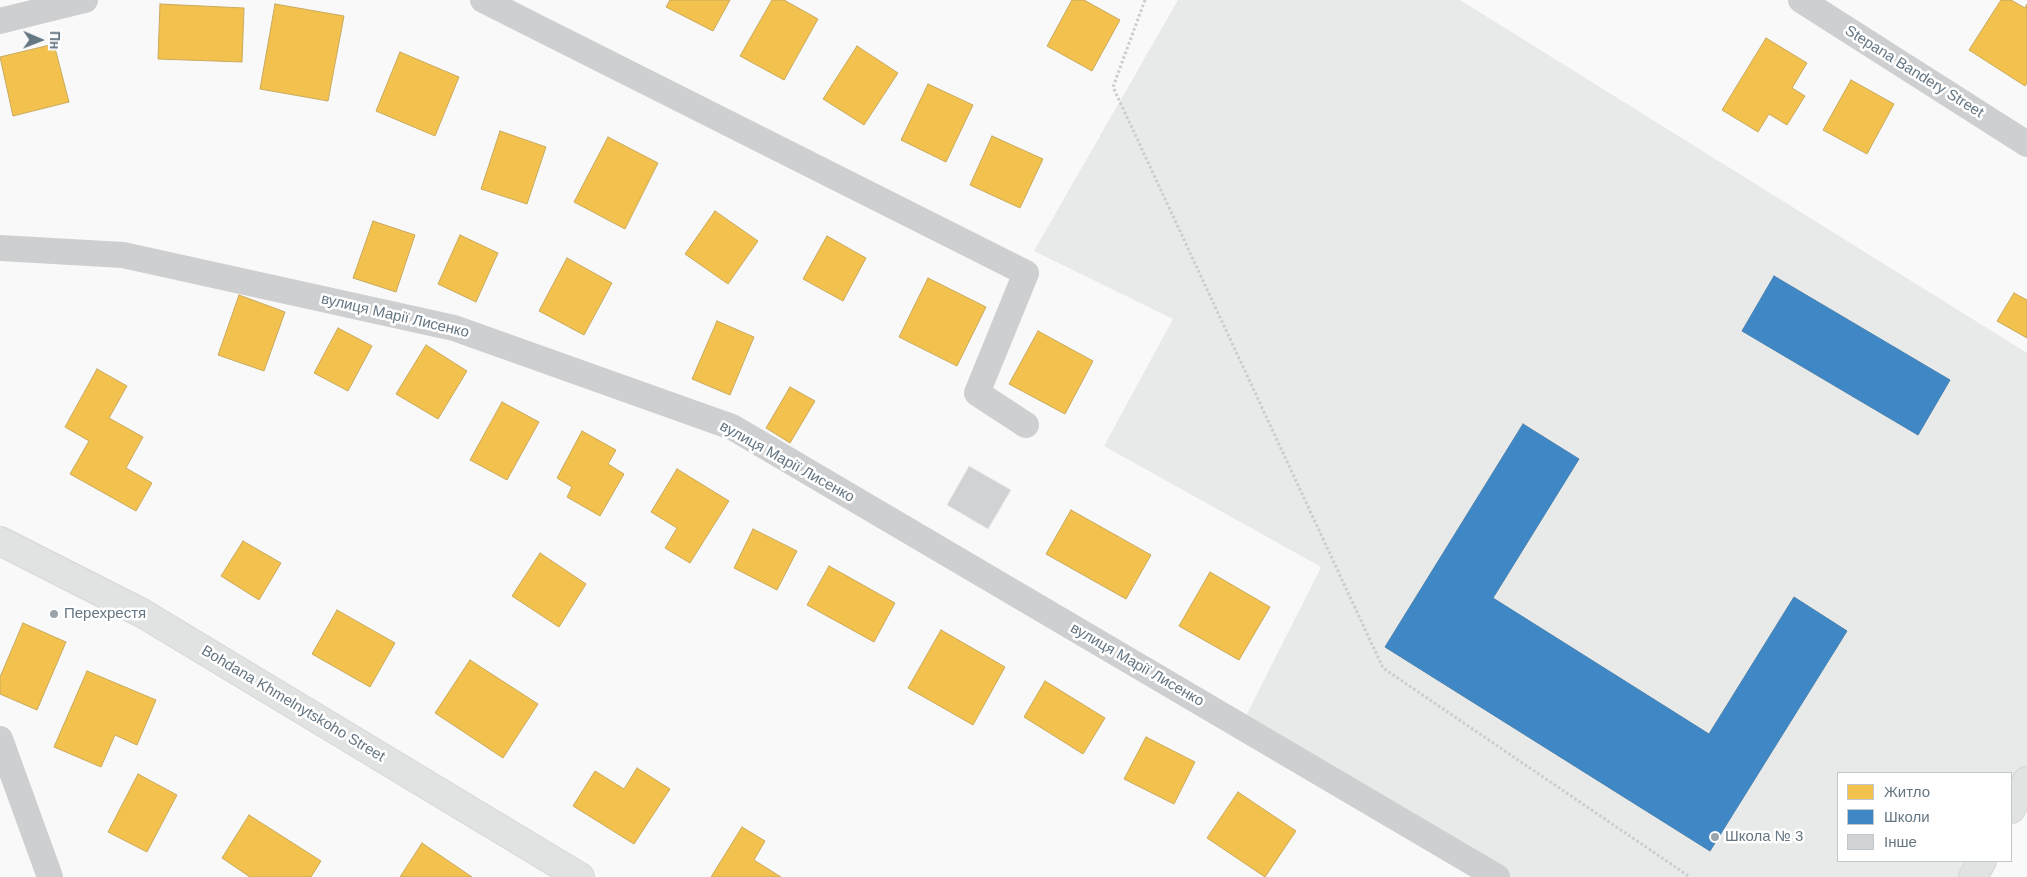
<!DOCTYPE html>
<meta charset="utf-8">
<style>
body{margin:0}
#map{position:relative;width:2027px;height:877px;overflow:hidden;background:#f9f9f9;font-family:Arial,sans-serif}
canvas{display:block}
.legend{position:absolute;left:1837px;top:772px;width:175px;height:90px;box-sizing:border-box;background:#fff;border:1px solid #c1c8cd;margin:0;padding:6px 9px;list-style:none;font-size:15px;color:#657683}
.legend li{display:flex;align-items:center;gap:10px;height:25px}
.legend b{width:25px;border:1px solid #c1c8cd}
.north{position:absolute;left:15px;top:15px;width:50px;height:50px;-webkit-text-stroke:4px #fff;paint-order:stroke;rotate:91deg;font-size:14px;font-weight:700;line-height:20px;text-align:center;color:#657683}
.north::after{content:'';display:block;margin:auto;width:18px;height:22px;background:#657683;clip-path:polygon(50% 0,100% 100%,50% 72%,0 100%)}
</style>
<div id="map">
<canvas width="2027" height="877"></canvas>
<ul class="legend">
<li><b style="height:14px;background:#f2c14e"></b>Житло</li>
<li><b style="height:14px;background:#3f88c5"></b>Школи</li>
<li><b style="height:14px;background:#d0d2d3"></b>Інше</li>
</ul>
<div class="north">Пн</div>
</div>
<script>
const context = document.querySelector('canvas').getContext('2d');
context.lineJoin = 'round';
function fill(path, color) {
  context.fillStyle = color;
  context.fill(path, 'evenodd');
}
function toPath(rows) {
  const path = new Path2D();
  for (const r of rows) {
    path.moveTo(r[0], r[1]);
    for (let i = 2; i < r.length; i += 2) path.lineTo(r[i], r[i + 1]);
  }
  return path;
}
function stroke(path, color, width, dash) {
  context.strokeStyle = color;
  context.lineWidth = width;
  context.lineCap = dash ? 'butt' : 'round';
  context.setLineDash(dash || []);
  context.stroke(path);
}
function write(font, color, halo, rows, align = 'center') {
  context.font = font + ' Arial,sans-serif';
  context.lineWidth = 5;
  context.setLineDash([]);
  context.textBaseline = 'middle';
  context.strokeStyle = halo;
  context.fillStyle = color;
  for (const [text, x, y, turn = 0] of rows) {
    context.save();
    context.translate(x, y);
    context.rotate((+turn || 0) * Math.PI / 180);
    context.textAlign = isNaN(turn) ? turn : align;
    if (halo) context.strokeText(text, 0, 0);
    context.fillText(text, 0, 0);
    context.restore();
  }
}
fill(toPath([
 [1178,0,1460,0,2027,353,2027,781,2011,809,2011,773,1838,773,1838,861,1982,861,1973,877,1497,877,1241,726,1321,567,1104,446,1173,319,1034,251]
]), '#e8e9e9');
const homes = toPath([
 [670,0,730,0,713,31,666,7,670,0],
 [772,0,784,0,818,19,784,80,740,56,772,0],
 [1072,0,1084,0,1120,20,1092,71,1047,46,1072,0],
 [2001,0,2011,0,2025,8,2027,4,2027,83,2025,86,1969,50,2001,0],
 [160,4,244,8,242,62,158,59,160,4],
 [275,4,344,16,328,101,260,89,275,4],
 [1766,38,1807,63,1792,88,1805,96,1787,125,1769,114,1758,132,1722,110,1766,38],
 [54,44,69,102,13,116,0,57,54,44],
 [857,46,898,73,864,125,823,99,857,46],
 [400,52,459,77,435,136,376,111,400,52],
 [1851,80,1894,104,1867,154,1823,130,1851,80],
 [928,84,973,105,946,162,901,140,928,84],
 [500,131,546,147,527,204,481,189,500,131],
 [992,136,1043,159,1020,208,970,185,992,136],
 [608,137,658,163,625,229,574,202,608,137],
 [715,211,758,241,728,284,685,254,715,211],
 [373,221,415,235,396,292,353,278,373,221],
 [460,235,498,253,476,302,438,284,460,235],
 [827,236,866,258,843,301,803,279,827,236],
 [567,258,612,283,584,335,539,311,567,258],
 [928,278,986,307,957,366,899,337,928,278],
 [2014,293,2027,300,2027,338,1997,321,2014,293],
 [239,295,285,312,264,371,218,355,239,295],
 [717,321,754,337,730,395,692,379,717,321],
 [338,328,372,346,348,391,314,373,338,328],
 [1038,331,1093,361,1065,414,1009,384,1038,331],
 [426,345,467,371,438,419,396,394,426,345],
 [97,369,127,386,109,418,143,437,126,468,152,483,136,511,70,474,89,441,65,427,97,369],
 [790,387,815,401,790,443,766,428,790,387],
 [502,402,539,422,507,480,470,460,502,402],
 [582,431,616,450,608,464,624,474,600,516,567,497,572,487,557,478,582,431],
 [677,469,729,501,690,563,665,548,677,528,651,512,677,469],
 [1071,510,1151,555,1126,599,1046,554,1071,510],
 [753,529,797,551,777,590,734,568,753,529],
 [243,541,281,563,259,600,221,576,243,541],
 [540,553,586,584,559,627,512,596,540,553],
 [829,566,895,603,874,642,807,605,829,566],
 [1210,572,1270,607,1239,660,1179,626,1210,572],
 [337,610,395,643,370,687,312,654,337,610],
 [23,623,66,642,37,710,0,694,0,677,23,623],
 [941,630,1005,667,973,725,908,688,941,630],
 [470,660,538,704,503,758,435,713,470,660],
 [87,671,156,700,137,745,115,735,101,767,54,747,87,671],
 [1045,681,1105,718,1083,754,1024,717,1045,681],
 [1146,737,1195,762,1174,804,1124,779,1146,737],
 [637,768,670,789,634,844,573,806,595,771,624,789,637,768],
 [138,774,177,795,147,852,108,832,138,774],
 [1238,792,1296,831,1265,877,1207,838,1238,792],
 [249,815,321,861,311,877,250,877,222,858,249,815],
 [742,827,765,841,754,860,781,877,711,877,742,827],
 [422,843,472,877,400,877,422,843]
]);
fill(homes, '#f2c14e');
stroke(homes, '#c8aa5e', 1);
const schools = toPath([
 [1774,276,1950,380,1918,435,1742,331,1774,276],
 [1523,424,1579,459,1493,598,1709,734,1794,597,1847,631,1710,851,1385,647,1523,424]
]);
fill(schools, '#3f88c5');
stroke(schools, '#4a83b1', 1);
const building = toPath([
 [969,466,1011,490,988,529,947,505,969,466]
]);
fill(building, '#d0d2d3');
stroke(building, '#e8e8e8', 1);
const secondary = toPath([
 [0,541,142,613,580,877],
 [2011,809,2027,781],
 [1973,877,1982,861]
]);
stroke(secondary, '#d5d6d7', 30);
stroke(toPath([
 [1145,0,1113,87,1383,668,1690,877]
]), '#cbcccd', 3, [2.5, 2.5]);
stroke(toPath([
 [483,0,1026,273,977,393,1026,425],
 [1801,0,2027,144],
 [0,21,85,0],
 [0,248,123,255,454,328,732,427,1497,877],
 [0,739,50,877]
]), '#cecfd0', 26);
stroke(secondary, '#e1e2e2', 28);
for (const [x, y, r, color] of [
 [54,614,5,"#99a4ac"],
 [1715,837,5,"#99a4ac"]
]) {
  const dot = new Path2D();
  dot.arc(x, y, r, 0, 2 * Math.PI);
  context.fillStyle = color;
  context.fill(dot);
  stroke(dot, '#fff', 2);
}
write('15px', '#657683', '#fff', [
 ["Stepana Bandery Street",1914,72,32],
 ["вулиця Марії Лисенко",395,316,13],
 ["вулиця Марії Лисенко",787,462,29],
 ["вулиця Марії Лисенко",1137,665,30],
 ["Bohdana Khmelnytskoho Street",293,704,31]
]);
write('15px', '#657683', '#fff', [
 ["Перехрестя",64,614],
 ["Школа № 3",1725,837]
], 'left');
</script>
